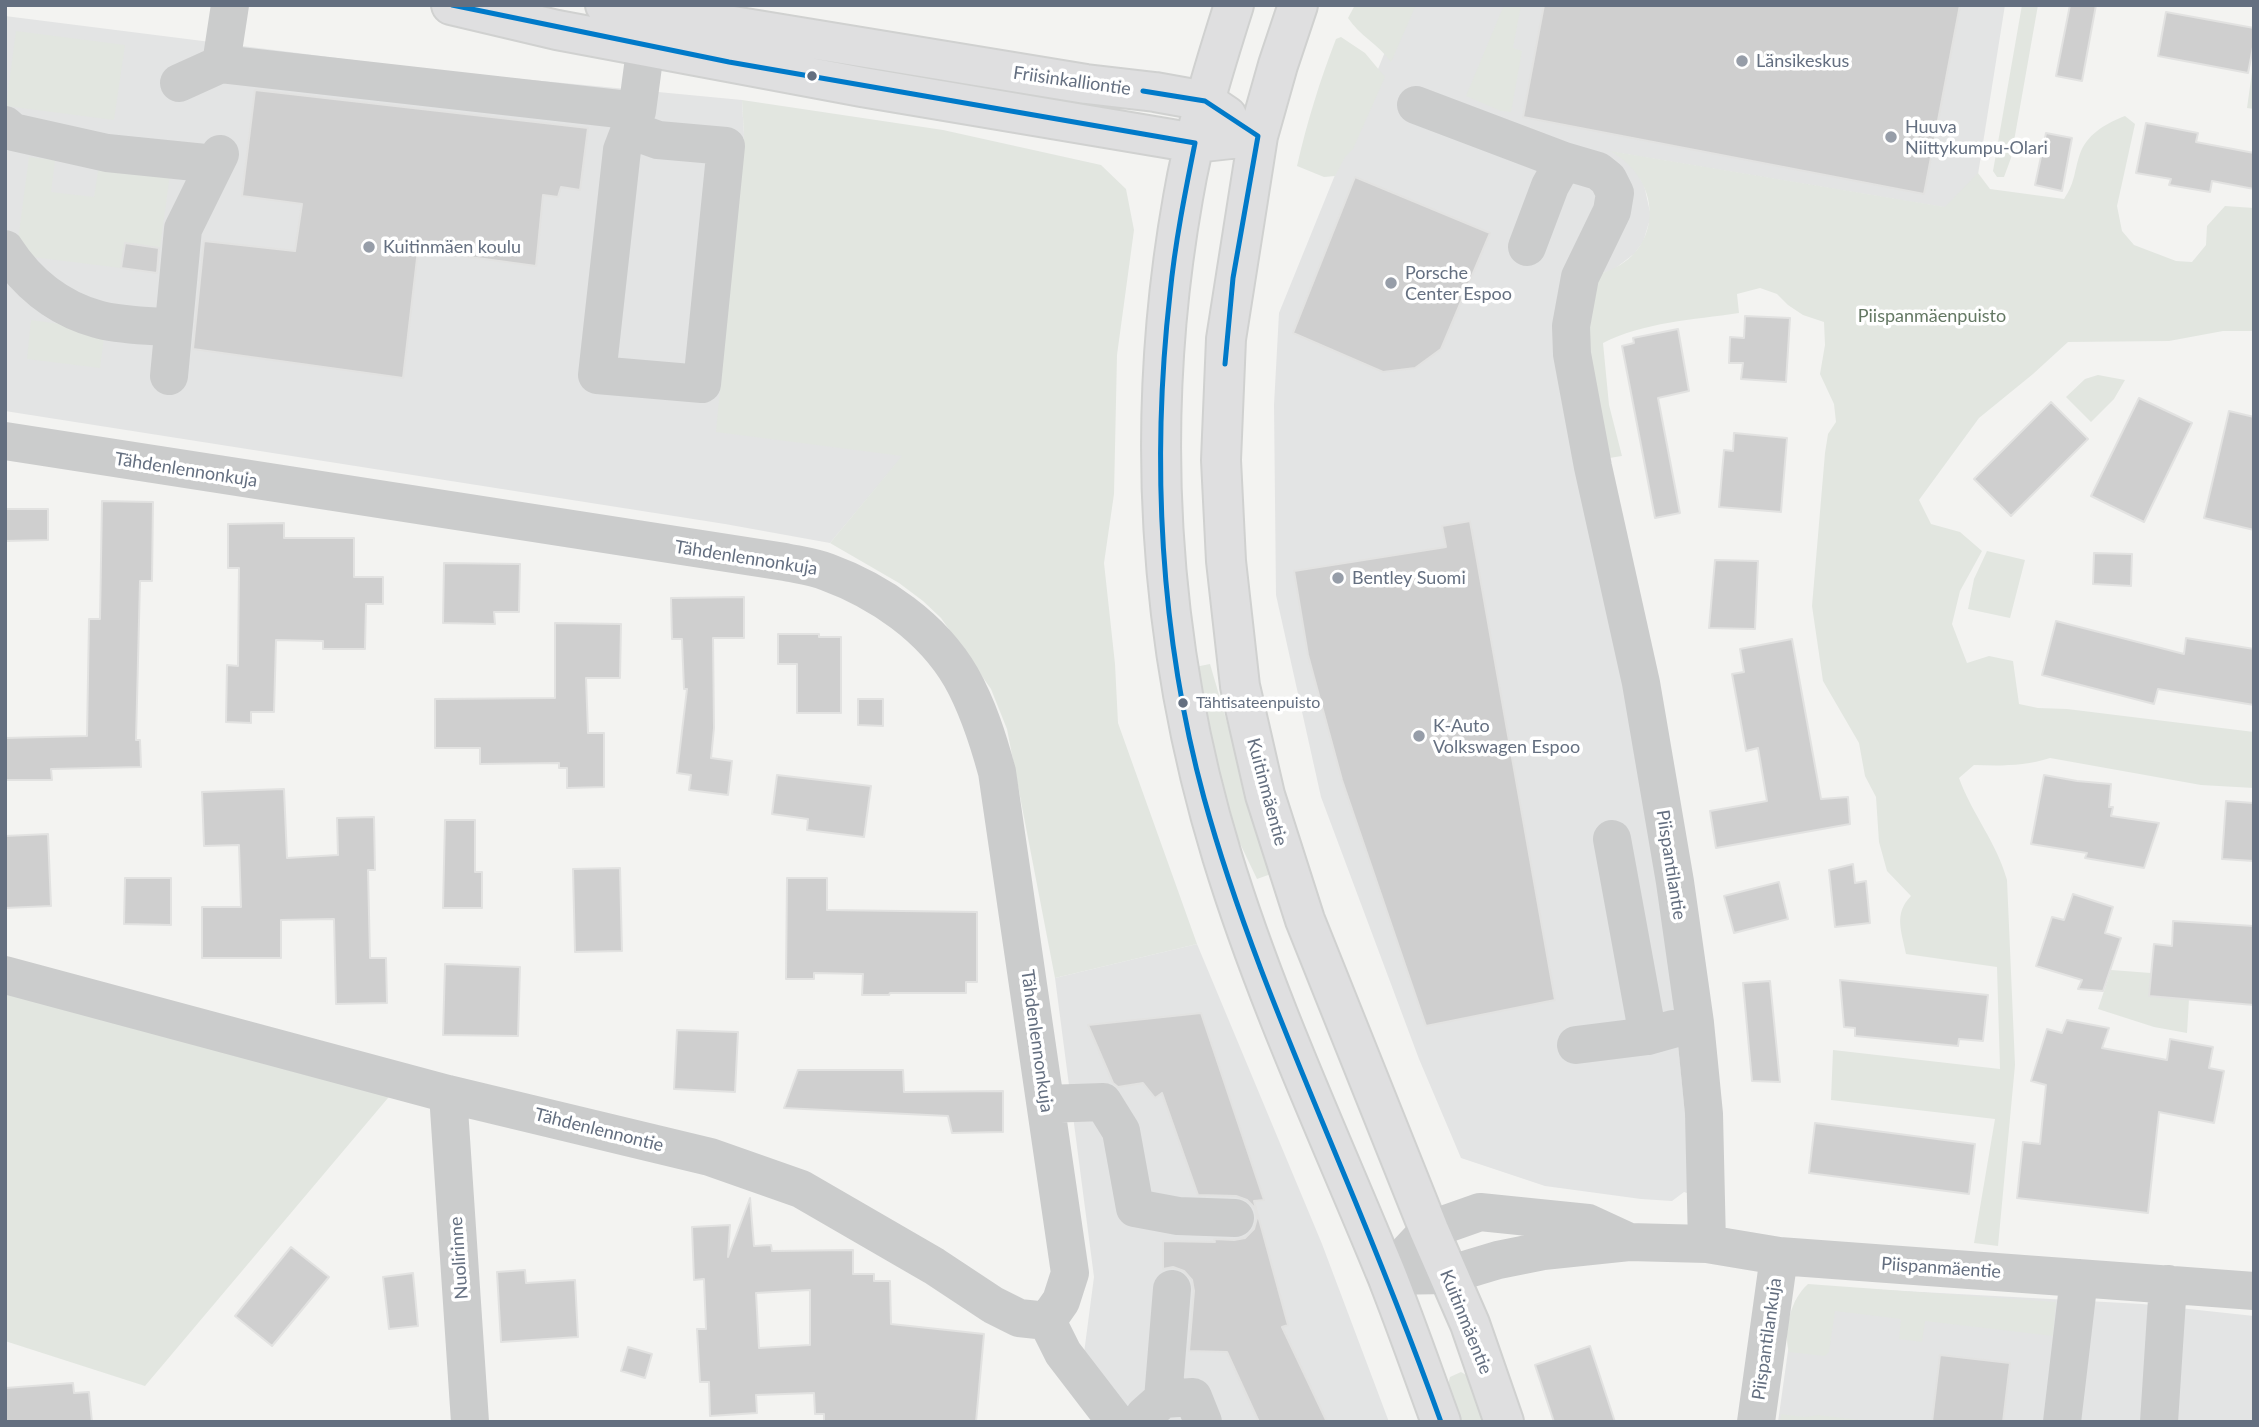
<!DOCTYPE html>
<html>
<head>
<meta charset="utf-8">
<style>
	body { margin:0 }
	#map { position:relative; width:2259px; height:1427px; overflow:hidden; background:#f3f3f1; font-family:Lato,sans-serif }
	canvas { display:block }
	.frame { position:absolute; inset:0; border:7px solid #646f80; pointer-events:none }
</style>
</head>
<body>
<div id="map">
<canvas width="2259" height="1427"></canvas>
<div class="frame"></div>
</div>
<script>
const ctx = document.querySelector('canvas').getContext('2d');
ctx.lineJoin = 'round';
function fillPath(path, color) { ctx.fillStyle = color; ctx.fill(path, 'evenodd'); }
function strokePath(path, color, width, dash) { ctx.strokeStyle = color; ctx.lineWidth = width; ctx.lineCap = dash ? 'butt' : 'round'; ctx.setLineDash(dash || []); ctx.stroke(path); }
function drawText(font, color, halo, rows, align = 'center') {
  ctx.font = font + ' Lato,sans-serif'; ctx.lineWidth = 7; ctx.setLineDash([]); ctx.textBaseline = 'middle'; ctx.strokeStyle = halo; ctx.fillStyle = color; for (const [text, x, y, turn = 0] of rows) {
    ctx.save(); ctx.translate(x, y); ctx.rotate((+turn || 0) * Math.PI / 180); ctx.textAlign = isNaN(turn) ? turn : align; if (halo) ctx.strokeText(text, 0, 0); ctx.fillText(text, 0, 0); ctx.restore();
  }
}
fillPath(new Path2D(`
	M1404,5H2005L1972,212L1613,152L1624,158L1637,173L1644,185L1651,216L1643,242L1634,254L1613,270L1599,274L1609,604L1668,942L1693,1195L1684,1192L1672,1201L1641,1199L1545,1186L1461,1158L1419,1059L1321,797L1276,595L1274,405L1279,313Z
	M5,16L448,72L742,100L744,135L727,307L903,456L830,543L725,524L5,411Z
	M1197,944L1322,1244L1389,1422H1137L1084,1353L1094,1277L1055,978Z
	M1811,1286L2142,1304L2254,1316V1422H1778L1795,1301Z`), '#e3e4e4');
fillPath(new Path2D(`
	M1355,5H1416L1391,62C1379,45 1359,35 1348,18Z
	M1504,5H1521L1513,48L1522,51L1511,112L1501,111L1466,96Z
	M2022,5H2038L2011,158L2004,177H1997L1993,171Z
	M16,31L125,45L114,120L6,106Z
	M1341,37L1365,53L1385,77L1353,149L1345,157L1335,176L1324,177L1297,166C1307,122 1320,80 1336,39Z
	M2254,58V109L2247,108Z
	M742,100L943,130L1101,165L1126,189L1134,230L1117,355L1114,494L1104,563L1115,664L1118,723L1197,944L1055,978L1007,729L991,689L941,618L923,601L899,583L830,543L902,456L716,432L744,135Z
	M2125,116L2135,124L2117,206L2122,231L2134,245L2176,261L2192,262L2206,245L2207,226L2225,206L2254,208V331H2223L2169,341L2068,342L2033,374L1979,418L1919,500L1931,524L1960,532L1982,551L1960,591L1952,624L1967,663L1989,656L2013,661L2019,704L2038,708L2067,709L2254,732V788L2201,785L2050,758C2025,766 2001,766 1974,765L1959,778C1972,814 1997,843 2007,880L2015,1065L1998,1246L1974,1243L1995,1119L1831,1100L1833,1050L2000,1069L1997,967L1906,954C1902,932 1893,914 1911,896L1887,871L1879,842L1876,797L1865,776L1859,743L1823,681L1812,606L1825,453L1828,434L1836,422L1834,404L1820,374L1825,345L1824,322L1803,315L1788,305L1777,294L1760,288L1737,294L1739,313C1693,320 1644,322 1603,343L1609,405L1622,456L1603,459L1585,352L1599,274C1663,257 1666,181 1610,151L1945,207L1978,173L1990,189L2064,199C2076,182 2074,169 2081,151C2090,132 2107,123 2125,116Z
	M29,157L55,160L51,192L94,197L99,165L170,174L160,248L125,244L121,268L16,255Z
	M31,320L105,330L100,368L27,359Z
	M2098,375L2125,380L2114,399L2091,422L2066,397L2085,379Z
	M1987,551L2025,560L2010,618L1968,609L1974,579Z
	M1210,664L1271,874L1257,879L1235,833L1225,800L1195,667Z
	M2111,970L2151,973L2189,999L2187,1033L2154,1027L2098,1009Z
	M5,988L393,1092L145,1386L5,1341Z
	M1808,1284L2056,1302L2053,1336L1925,1321L1922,1342L1899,1339L1901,1319L1835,1311L1829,1352L1825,1356L1789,1352C1783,1330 1791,1299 1808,1284Z
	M1461,1372L1468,1376L1485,1422H1462L1448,1384L1450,1377Z
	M1781,1414L1805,1417L1818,1415L1876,1422H1780Z`), '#e2e6e0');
const building = new Path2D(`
	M1544,5H1960L1924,194L1523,117Z
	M2070,5H2096L2082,81L2056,76Z
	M2166,12L2254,28V42L2248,73L2158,56Z
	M255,90L588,128L580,190L561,187L558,197L543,195L536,266L418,250L403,378L193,349L204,241L295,251L302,204L242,196Z
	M2146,123L2198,133L2196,142L2254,153V189L2212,181L2210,192L2169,185L2171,179L2136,173Z
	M2046,133L2072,138L2062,191L2035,185Z
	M1355,177L1490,233L1441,349L1415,368L1383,372L1293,333Z
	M125,243L159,248L157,273L121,268Z
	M1745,316L1790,318L1786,382L1741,379L1743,363H1729L1730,337L1744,338Z
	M1678,329L1689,391L1658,398L1680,513L1655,518L1622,346L1634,343L1633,338Z
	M2139,398L2192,423L2144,522L2091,496Z
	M2051,402L2088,439L2011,516L1974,479Z
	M2229,411L2254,417V530L2204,518Z
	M1734,433L1787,438L1781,512L1719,507L1724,450L1733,451Z
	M102,501L153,502L152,581H140L136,740H140L141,767L51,769L52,780H5V738L87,736L89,619H100Z
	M5,509H48V540L5,541Z
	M1470,521L1555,1000L1426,1026L1342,780L1308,655L1294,571L1446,547L1442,526Z
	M284,523V538H354V577H383V604H366L365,649H323V641L276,640L274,712H251V723L226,722L227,665L238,666L239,568H228V524Z
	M2094,553L2132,554L2131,586L2093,584Z
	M1715,560L1758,561L1755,629L1709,628Z
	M444,563L520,564L519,612H494L495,624L443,623Z
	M744,597V638H713L714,728L711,758L732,761L728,795L689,790L691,775L677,773L687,689H684L682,639H672L671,598Z
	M2056,621L2184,654L2186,638L2254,649V705L2158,689L2154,704L2042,675Z
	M555,623L621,624L620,678H586L588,733H604V787L567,788V768H559V763L480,764V748H435V699L555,698Z
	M778,634H819V637H841V713H797V664H778Z
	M1792,639L1821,799L1848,797L1850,824L1716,848L1710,811L1767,801L1758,748L1746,751L1732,674L1744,672L1740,649Z
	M858,699H883V726L858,725Z
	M777,775L871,786L864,837L807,830L808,819L772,814Z
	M2044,775L2077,781L2111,784L2109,807H2113L2111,816L2159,823L2144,868L2085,858L2087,853L2031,844Z
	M284,789L287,858L338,855L337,818L374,817L375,870H368L370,958H386L387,1003L336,1004L334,919L281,920V958H202V907H241L239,845L204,846L202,792Z
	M2226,801L2254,803V861L2222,859Z
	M445,820H475V872H482V908H443Z
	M48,834L51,906L5,908V836Z
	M1853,864L1855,883L1866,881L1870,923L1835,927L1829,870Z
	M620,868L622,951L575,952L573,869Z
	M125,878H171V925L124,924Z
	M787,878H827V910L977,912V982H966V993H890L889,995H862L863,974L814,973V979H786Z
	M1779,882L1788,919L1734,933L1724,896Z
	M2073,894L2113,907L2105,933L2121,938L2103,991L2078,989L2082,980L2036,966L2052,917L2064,920Z
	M2173,921L2254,926V1005L2149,996L2154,944L2172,946Z
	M445,964L520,967L518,1036L443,1035Z
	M1840,980L1988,995L1983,1041L1959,1039L1958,1046L1855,1036V1028L1844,1027Z
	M1770,981L1780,1082L1752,1081L1743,983Z
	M1201,1013L1264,1200L1254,1201L1288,1325L1282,1327L1327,1422H1259L1227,1352L1189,1351L1194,1291L1192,1280L1184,1271L1173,1267L1163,1269V1241L1215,1242L1214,1239L1234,1240L1245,1238L1254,1229L1257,1218L1255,1208L1247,1200L1236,1196L1198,1195L1162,1093L1155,1098L1143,1083L1118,1087L1113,1083L1088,1025Z
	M2067,1020L2109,1028L2102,1048L2167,1060L2170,1039L2213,1047L2209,1068L2224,1071L2214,1123L2159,1112L2148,1213L2017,1198L2023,1142L2040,1144L2046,1085L2031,1081L2047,1029L2062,1033Z
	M677,1030L738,1032L735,1092L674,1089Z
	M798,1070H903L904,1092L1003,1091V1132L952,1133L948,1116L784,1108Z
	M1815,1123L1975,1144L1969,1194L1809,1173Z
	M750,1198L754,1246L771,1245L772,1251L853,1250V1274H874V1281H890L891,1324L984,1334L976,1422H824V1414H815L814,1393L756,1395L757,1413L710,1416L709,1382H700L697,1329H706L704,1279L694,1280L692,1227L730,1225L728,1257ZM810,1290V1345L759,1348L756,1293Z
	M291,1247L329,1277L272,1346L235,1316Z
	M525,1270L526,1283L575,1280L578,1337L501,1342L497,1272Z
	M413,1273L418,1326L389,1329L383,1277Z
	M1590,1346L1615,1422H1554L1535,1365Z
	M628,1347L652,1354L645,1378L621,1371Z
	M1940,1355L2010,1363L2003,1422H1932Z
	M73,1383L74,1393L89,1392L92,1422H5V1388Z`);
fillPath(building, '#cfcfcf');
strokePath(building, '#e2e2e1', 2);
const major = new Path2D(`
	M451,5L557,30L862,87L1195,143L1258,136
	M605,5L1086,84L1155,92L1205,101L1227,116
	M1234,5C1214,68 1194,133 1183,198C1144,418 1157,643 1222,856C1266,1000 1330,1137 1387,1276C1406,1324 1423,1373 1441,1422
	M1298,5L1278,65L1258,136L1226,339L1221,460L1226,561L1240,686L1265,795L1305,920L1429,1230L1470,1324L1504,1422`);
strokePath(major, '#d0d1d0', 42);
strokePath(new Path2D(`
	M221,64L637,111
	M179,83L221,64L230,5
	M1416,105L1564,161L1598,171L1608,179L1615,193L1612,211L1580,277L1571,326L1572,354L1593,467L1641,683L1675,882L1695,1023L1704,1114L1707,1244
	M5,125L13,132L107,153L215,164
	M630,130L658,140L726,146L702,384L597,375L622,150L637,111L650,14
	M1527,247L1550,186L1564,161
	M5,249C27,283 58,308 97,319C120,326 149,325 173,328
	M169,376L183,229L220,154
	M5,441L785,562C799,565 814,567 827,572C879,591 932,627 961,677C978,707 988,739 997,772L1070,1273L1061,1301L1047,1321
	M1612,839L1648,1036
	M5,975L448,1094L710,1157L801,1189L934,1266L993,1305L1019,1318L1047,1321L1063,1353L1116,1422
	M1576,1045L1648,1036L1673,1029
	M448,1094L470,1422
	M1046,1104L1103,1102L1121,1131L1135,1208L1178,1216L1235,1218
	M1386,1276L1448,1275L1498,1260L1543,1251L1629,1242L1707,1244L1779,1256L2254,1291
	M1386,1276L1429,1230L1480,1212L1588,1223L1627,1241
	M1163,1399L1172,1289
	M1144,1416L1163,1399L1193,1397L1203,1422
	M1756,1422L1779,1256
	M2062,1422L2079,1278
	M2159,1422L2168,1284`), '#cbcccc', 38);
strokePath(major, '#dfdfe0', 38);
strokePath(new Path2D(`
	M452,5L729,62L1195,143C1185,193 1175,243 1170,294C1151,461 1160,636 1204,798C1239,925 1291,1046 1341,1167C1376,1251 1410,1336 1441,1422
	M1143,91L1205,101L1258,136L1233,278L1225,364`), '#007ac9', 5);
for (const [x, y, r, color] of [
	[1742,61,7,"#969da8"],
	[812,76,6,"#646f80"],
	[1891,137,7,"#969da8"],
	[369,247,7,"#969da8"],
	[1391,283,7,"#969da8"],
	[1338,578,7,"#969da8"],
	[1183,703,6,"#646f80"],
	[1419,736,7,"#969da8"]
]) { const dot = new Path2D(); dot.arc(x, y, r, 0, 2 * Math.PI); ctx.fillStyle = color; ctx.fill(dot); strokePath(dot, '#fff', 2.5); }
drawText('16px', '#646f80', '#fff', [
	["Tähtisateenpuisto",1196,703]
], 'left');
drawText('18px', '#646f80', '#fff', [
	["Länsikeskus",1756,61],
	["Huuva",1905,127],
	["Niittykumpu-Olari",1905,148],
	["Kuitinmäen koulu",383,247],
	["Porsche",1405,273],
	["Center Espoo",1405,294],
	["Bentley Suomi",1352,578],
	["K-Auto",1433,726],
	["Volkswagen Espoo",1433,747]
], 'left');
drawText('18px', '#646f80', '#fff', [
	["Friisinkalliontie",1072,81,8],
	["Tähdenlennonkuja",186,470,9],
	["Tähdenlennonkuja",746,558,9],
	["Kuitinmäentie",1267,792,75],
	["Piispantilantie",1671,865,81],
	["Tähdenlennonkuja",1037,1041,82],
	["Tähdenlennontie",599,1130,14],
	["Nuolirinne",459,1258,-94],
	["Piispanmäentie",1941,1268,4],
	["Kuitinmäentie",1466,1322,68],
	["Piispantilankuja",1767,1339,-82]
]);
drawText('18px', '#647863', '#fff', [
	["Piispanmäenpuisto",1932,316]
]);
</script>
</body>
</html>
